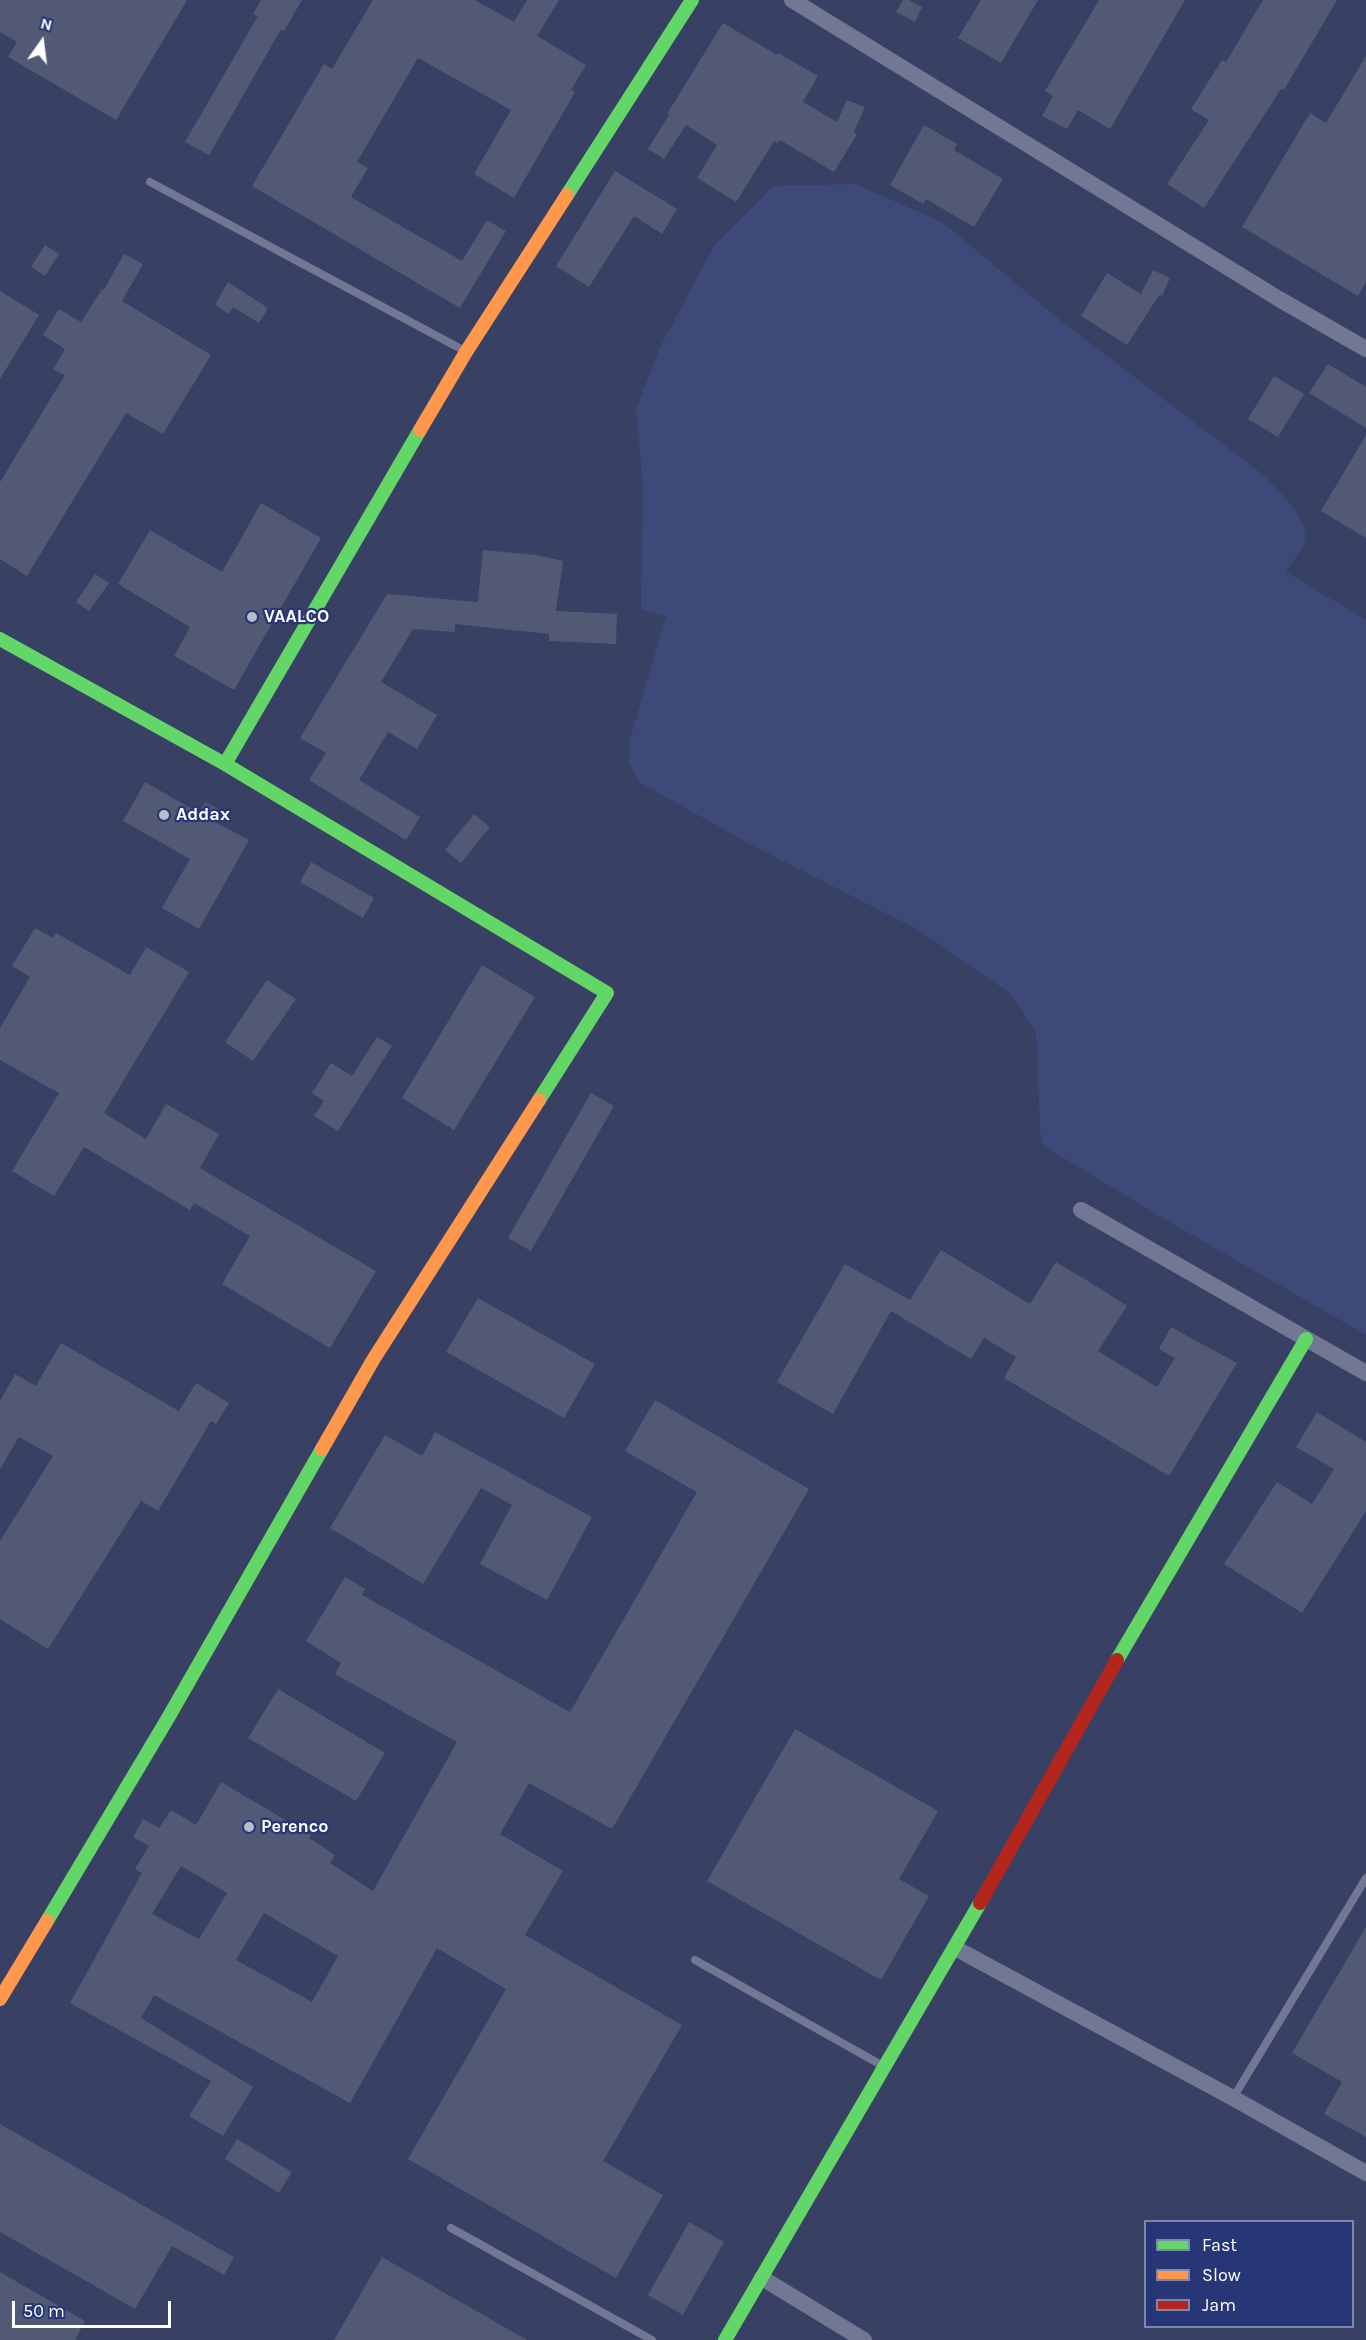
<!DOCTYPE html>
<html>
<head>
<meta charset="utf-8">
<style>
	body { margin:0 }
	#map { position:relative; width:1366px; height:2340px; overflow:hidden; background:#384164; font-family:Karla,sans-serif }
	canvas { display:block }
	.legend { position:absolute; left:1144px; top:2220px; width:210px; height:108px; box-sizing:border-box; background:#263676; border:2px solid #7d86ad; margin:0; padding:8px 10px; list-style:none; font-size:18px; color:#fff }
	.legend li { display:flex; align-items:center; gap:12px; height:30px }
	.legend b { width:30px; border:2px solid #7d86ad }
	.north { position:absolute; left:12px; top:12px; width:60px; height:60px; -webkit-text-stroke:4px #263676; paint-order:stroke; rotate:14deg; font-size:16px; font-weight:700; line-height:24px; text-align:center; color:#fff }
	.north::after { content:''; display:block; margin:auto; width:21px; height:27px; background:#fff; clip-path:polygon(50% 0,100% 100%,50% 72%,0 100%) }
	.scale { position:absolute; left:12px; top:2301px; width:159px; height:27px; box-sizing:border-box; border:3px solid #fff; border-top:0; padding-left:8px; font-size:18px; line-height:21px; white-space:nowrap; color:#fff; -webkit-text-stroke:4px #263676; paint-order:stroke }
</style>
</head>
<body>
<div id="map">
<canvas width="1366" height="2340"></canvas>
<ul class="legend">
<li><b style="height:8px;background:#63d668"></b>Fast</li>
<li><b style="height:8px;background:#ff974d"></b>Slow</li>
<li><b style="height:8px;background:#b3261e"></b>Jam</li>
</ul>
<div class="north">N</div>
<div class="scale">50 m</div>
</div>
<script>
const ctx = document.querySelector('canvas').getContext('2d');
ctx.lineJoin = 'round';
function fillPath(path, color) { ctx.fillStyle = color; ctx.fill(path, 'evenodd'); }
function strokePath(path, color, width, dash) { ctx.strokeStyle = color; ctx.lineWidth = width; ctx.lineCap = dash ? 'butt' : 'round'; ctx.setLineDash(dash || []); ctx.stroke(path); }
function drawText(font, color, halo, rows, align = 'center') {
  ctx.font = font + ' Karla,sans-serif'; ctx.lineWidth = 4.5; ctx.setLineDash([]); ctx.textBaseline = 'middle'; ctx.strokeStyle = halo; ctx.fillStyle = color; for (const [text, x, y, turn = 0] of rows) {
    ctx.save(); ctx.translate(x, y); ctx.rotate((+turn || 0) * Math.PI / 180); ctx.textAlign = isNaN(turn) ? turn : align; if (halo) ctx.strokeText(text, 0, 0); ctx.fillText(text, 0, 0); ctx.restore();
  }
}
fillPath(new Path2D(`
	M855,184L942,222L1056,317L1266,477C1280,492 1312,521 1304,544C1300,554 1291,563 1286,572L1366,620V1335L1161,1217L1049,1149L1042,1142L1040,1130L1036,1032L1011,994L917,929L757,848L639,782L629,762V742L666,616L641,609L643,487L636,410L660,347L714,246L773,186Z`), '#3d4978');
fillPath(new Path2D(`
	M0,0H187L116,120L8,57L17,42L0,32Z
	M261,0H302L284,31L281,29L209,155L185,142L258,16L253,14Z
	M373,0H475L514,22L527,0H559L537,36L586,65L571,90L575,92L514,198L474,174L511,110L418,58L357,162L368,168L351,197L462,261L487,220L506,231L460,308L252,186L324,64L332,69Z
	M903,0H909L922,7L915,22L896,12Z
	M981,0H1038L1001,63L958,38Z
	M1099,0H1185L1110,129L1078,110L1067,129L1042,116L1053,96L1045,91Z
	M1263,0H1337L1284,90L1281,89L1204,208L1167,184L1209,120L1191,109L1222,60L1226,62Z
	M723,23L777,55L778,53L818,76L803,102L837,122L847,100L865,107L854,132L857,134L834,172L780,140L778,143L774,141L736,202L697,178L717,145L686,125L664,159L648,149L669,115L667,114Z
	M1366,56V282L1358,296L1242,227L1310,113L1326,123Z
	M924,125L957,144L954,150L1003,179L974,227L926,199L923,204L890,185Z
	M615,171L677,209L662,234L634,216L589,287L556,266Z
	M45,245L59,254L45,276L31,267Z
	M124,254L143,264L122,301L211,355L163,434L126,413L27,576L0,559V482L65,375L53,369L65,349L43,335L59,309L81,322L102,289L104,290Z
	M1153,270L1170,278L1162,296L1159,295L1127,345L1081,316L1107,273L1141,294Z
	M228,282L268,308L259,323L233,307L229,314L215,305Z
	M0,291L39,315L0,379Z
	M1328,364L1366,387V428L1309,393Z
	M1274,376L1304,394L1278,437L1248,419Z
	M1366,435V538L1321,511Z
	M261,503L321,538L234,690L174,656L190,627L118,584L150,530L222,572Z
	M483,550L537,555L563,561L556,611L617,614L616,644L549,641V634L455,624V632L413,629L381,682L437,715L417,749L388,732L359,780L420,817L406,840L309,780L326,753L300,738L387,594L478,602Z
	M95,574L109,583L89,611L76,602Z
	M145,782L199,813L205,802L221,810L215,822L249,840L199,929L162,908L190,859L123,821Z
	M474,814L490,827L461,863L445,850Z
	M311,862L374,898L363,918L300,882Z
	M35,928L53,938L56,933L130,975L146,947L189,972L104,1113L146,1139L166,1104L219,1134L200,1168L376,1271L330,1348L222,1284L250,1236L194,1203L190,1210L84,1147L54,1196L12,1171L59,1093L0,1060V1028L30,977L12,966Z
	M482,965L535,997L454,1130L402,1098Z
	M267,980L296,999L253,1061L225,1042Z
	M377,1037L392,1046L338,1131L314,1116L324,1101L312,1093L331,1063L352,1076Z
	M591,1093L614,1106L531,1251L508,1238Z
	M941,1250L1030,1304L1056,1262L1096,1286L1127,1306L1098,1351L1157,1387L1175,1358L1159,1349L1171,1327L1237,1363L1169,1476L1004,1378L1016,1357L984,1338L971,1359L891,1311L833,1414L777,1382L845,1264L910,1300Z
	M478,1298L595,1364L564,1418L446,1352Z
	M61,1343L179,1411L196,1383L229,1403L216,1424L211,1421L158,1511L141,1501L48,1649L0,1619V1541L53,1456L19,1437L0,1469V1401L15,1374L36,1386Z
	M655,1400L809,1489L612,1829L529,1783L500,1834L563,1871L525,1935L682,2025L603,2161L663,2195L616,2278L408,2159L506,1989L437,1948L350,2103L154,1995L141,2018L253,2087L223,2136L189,2116L211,2081L70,2003L142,1873L135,1869L149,1846L133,1837L143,1819L159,1828L171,1810L196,1825L221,1782L311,1835L309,1838L335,1855L330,1863L373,1891L457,1742L335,1674L341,1663L306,1641L345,1577L365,1589L362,1595L570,1712L697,1492L625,1451ZM181,1866L227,1893L199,1939L152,1914ZM264,1913L338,1956L312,2002L236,1960Z
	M1317,1412L1366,1442V1511L1302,1613L1224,1564L1277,1482L1312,1504L1334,1469L1296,1447Z
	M435,1432L592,1517L547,1600L480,1564L512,1505L481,1488L423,1584L330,1528L385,1435L422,1456Z
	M278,1689L385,1753L356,1801L248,1738Z
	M795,1729L938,1811L899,1879L929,1896L881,1980L707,1881Z
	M1366,1927V2137L1324,2114L1342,2082L1292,2053Z
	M0,2124L234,2257L224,2275L172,2246L135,2309L0,2232Z
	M237,2139L292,2172L279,2193L225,2159Z
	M689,2222L724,2242L683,2315L648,2295Z
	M382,2257L527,2340H334Z
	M0,2272L85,2321L75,2340H0Z`), '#515975');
strokePath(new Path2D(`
	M150,182L463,350
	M695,1960L883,2066
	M1233,2098L1366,1878
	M451,2228L652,2340`), '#727893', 8);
strokePath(new Path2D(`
	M792,0L1279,299L1366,349
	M1081,1210L1366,1373
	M955,1948L1233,2098L1366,2173
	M762,2278L864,2340`), '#727893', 16);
strokePath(new Path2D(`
	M567,195L692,0
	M0,639L225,764L607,993L539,1100
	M225,764L420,430
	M1117,1660L1306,1339
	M47,1921L168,1718L322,1449
	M725,2340L980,1903`), '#63d668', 14);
strokePath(new Path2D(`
	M420,430L466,352L567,195
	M322,1449L373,1360L539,1100
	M0,1999L47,1921`), '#ff974d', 14);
strokePath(new Path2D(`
	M980,1903L1117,1660`), '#b3261e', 14);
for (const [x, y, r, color] of [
	[252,617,6,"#b9bcc9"],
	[164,815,6,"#b9bcc9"],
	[249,1827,6,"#b9bcc9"]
]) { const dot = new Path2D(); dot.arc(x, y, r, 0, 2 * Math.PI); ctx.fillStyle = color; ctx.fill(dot); strokePath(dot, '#263676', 2); }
drawText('bold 18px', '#fff', '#263676', [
	["VAALCO",264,617],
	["Addax",176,815],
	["Perenco",261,1827]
], 'left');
</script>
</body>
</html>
